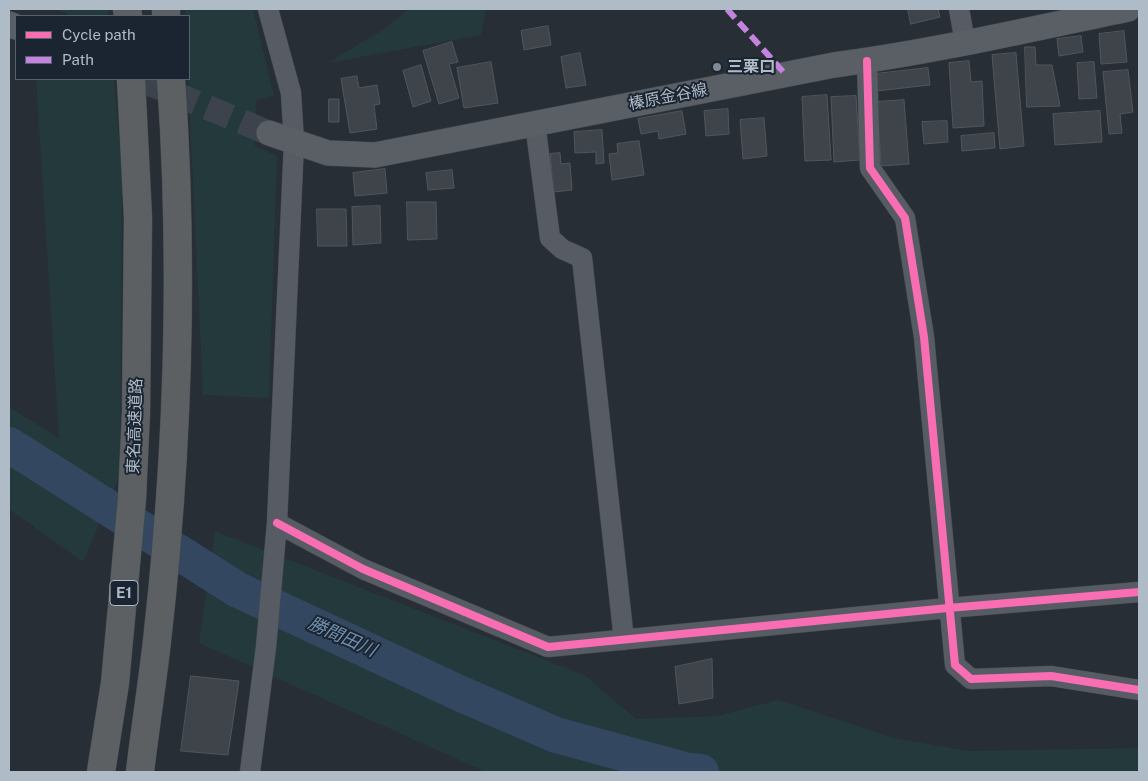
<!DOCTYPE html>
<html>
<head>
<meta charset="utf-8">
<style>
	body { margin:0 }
	#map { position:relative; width:1148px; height:781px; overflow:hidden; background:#272e36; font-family:"Public Sans",sans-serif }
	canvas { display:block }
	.frame { position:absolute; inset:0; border:10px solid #b0bbc8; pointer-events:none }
	.legend { position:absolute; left:15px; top:15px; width:175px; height:65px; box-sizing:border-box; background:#1a2531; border:1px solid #56616d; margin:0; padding:6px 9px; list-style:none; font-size:15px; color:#b0bbc8 }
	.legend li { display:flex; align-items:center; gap:10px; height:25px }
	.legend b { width:25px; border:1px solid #56616d }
</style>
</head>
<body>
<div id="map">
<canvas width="1148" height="781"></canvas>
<div class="frame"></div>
<ul class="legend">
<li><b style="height:6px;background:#f96db3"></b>Cycle path</li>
<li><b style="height:6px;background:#c483df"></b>Path</li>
</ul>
</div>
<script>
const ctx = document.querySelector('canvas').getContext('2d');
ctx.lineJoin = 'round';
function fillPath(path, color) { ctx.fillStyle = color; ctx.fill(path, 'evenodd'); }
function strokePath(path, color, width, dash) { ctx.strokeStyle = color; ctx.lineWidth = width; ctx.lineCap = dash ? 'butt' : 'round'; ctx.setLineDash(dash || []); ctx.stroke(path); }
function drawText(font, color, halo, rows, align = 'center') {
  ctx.font = font + ' "Public Sans","Noto Sans JP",sans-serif'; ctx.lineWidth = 4; ctx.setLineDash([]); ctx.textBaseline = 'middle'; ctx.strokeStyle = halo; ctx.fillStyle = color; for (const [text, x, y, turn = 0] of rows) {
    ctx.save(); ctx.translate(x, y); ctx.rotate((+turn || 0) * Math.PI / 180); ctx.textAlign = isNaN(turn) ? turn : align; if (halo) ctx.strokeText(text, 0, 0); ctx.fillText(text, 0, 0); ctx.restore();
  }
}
fillPath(new Path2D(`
	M55,9H108L109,16H66V13Z
	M185,9H253L274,96L256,100L255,146L277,156L269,398L203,395L188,79L189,16H185Z
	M409,9H486L481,35L328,63L384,29Z
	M36,79H114L122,170L120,476L83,562L9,509V407L59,438Z
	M215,531L584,675L636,719L717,716L778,700L894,738L968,751L1139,748V772H486L199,643Z`), '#24393c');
strokePath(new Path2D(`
	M9,445L238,590L459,693L556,735L689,771L701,772`), '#334860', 36);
const building = new Path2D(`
	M908,9H938L940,17L911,24Z
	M548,26L551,45L524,50L521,31Z
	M1124,31L1127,62L1101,64L1099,34Z
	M1081,36L1083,52L1059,56L1057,39Z
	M452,42L458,62L449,64L459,98L439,104L423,51Z
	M1025,47H1035L1036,65H1052L1060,106L1027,107Z
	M580,53L586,85L566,88L561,57Z
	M1016,53L1024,146L1000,149L992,55Z
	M969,61L971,82L982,81L984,126L953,128L949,63Z
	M491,62L498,103L464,108L457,68Z
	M1094,62L1097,98L1079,99L1077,63Z
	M421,65L431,101L413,107L403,71Z
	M928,68L930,85L876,91L875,74Z
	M1128,70L1133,112L1120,114L1122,133L1109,134L1103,72Z
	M357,76L359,88L377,85L380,104L374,105L377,129L350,133L341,79Z
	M827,95L831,160L805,161L802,97Z
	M856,96L860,160L834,162L831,97Z
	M329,99H339V122H329Z
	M904,100L909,164L881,166L877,102Z
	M728,109L729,134L706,136L704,111Z
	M682,111L686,134L659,139L658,131L641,134L638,119Z
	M1100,111L1102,142L1055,145L1053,114Z
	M764,118L767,156L743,159L740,120Z
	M947,121L948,142L924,144L922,122Z
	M602,130L604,163L596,164V152L575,153L574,132Z
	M994,133L995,148L962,151L961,136Z
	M639,141L644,175L612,180L609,154L618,153L617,144Z
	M560,153L561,164L570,163L572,190L554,192L550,154Z
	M385,169L387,193L355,196L353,173Z
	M452,170L454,188L428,190L426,173Z
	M407,202H436L437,239L408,240Z
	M380,206L381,243L353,245L352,207Z
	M317,209H346L347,246H318Z
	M712,659L713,698L679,704L675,667Z
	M191,676L239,681L228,755L181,751Z`);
fillPath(building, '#3e444a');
strokePath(building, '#4f565e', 1);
strokePath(new Path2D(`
	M139,79L269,133`), '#3c434c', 25, [25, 12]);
const minor = new Path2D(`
	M959,9L965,42
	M867,61L870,168L905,218L924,337L955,665L971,679L1051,676L1139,690
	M535,123L550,238L562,249L582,258L624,640
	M277,523L363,569L548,647L948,608L1139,592
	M250,772L266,647L277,523L294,142L291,93L268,9`);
const major = new Path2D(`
	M9,24L16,27
	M269,133L328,153L375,155L834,65C933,52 1031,29 1128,9`);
const highway = new Path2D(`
	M127,9L128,16
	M166,9V16
	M101,772L115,683L132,499L136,412L138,218L131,79
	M140,772C145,729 152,685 157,641C178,455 184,265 171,79`);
strokePath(minor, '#454a51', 21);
strokePath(major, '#444b53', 26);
strokePath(highway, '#444a51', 29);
strokePath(minor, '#575c64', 20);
strokePath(major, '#5a5f66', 25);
strokePath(highway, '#5c6063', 28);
strokePath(new Path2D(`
	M727,9L786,75`), '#c483df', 6, [12, 6]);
strokePath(new Path2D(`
	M867,61L870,168L905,218L924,337L955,665L971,679L1051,676L1139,690
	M277,523L363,569L548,647L948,608L1139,592`), '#f96db3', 8);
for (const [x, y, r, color] of [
	[717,67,5,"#808a95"]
]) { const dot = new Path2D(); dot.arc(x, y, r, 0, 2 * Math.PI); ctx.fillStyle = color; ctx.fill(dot); strokePath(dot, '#1a2531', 2); }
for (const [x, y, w] of [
	[124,593,28]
]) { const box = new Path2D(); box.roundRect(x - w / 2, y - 12.5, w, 25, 4); ctx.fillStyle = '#1a2531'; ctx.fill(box); strokePath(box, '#b0bbc8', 1); }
drawText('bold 15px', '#b0bbc8', null, [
	["E1",124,593]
]);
drawText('bold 16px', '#b0bbc8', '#1a2531', [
	["三栗口",727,67]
], 'left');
drawText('16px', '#b0bbc8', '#1a2531', [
	["榛原金谷線",668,97,-11],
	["東名高速道路",135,426,-88]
]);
drawText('italic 18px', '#708dad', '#1a2531', [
	["勝間田川",342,637,24]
]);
</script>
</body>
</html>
